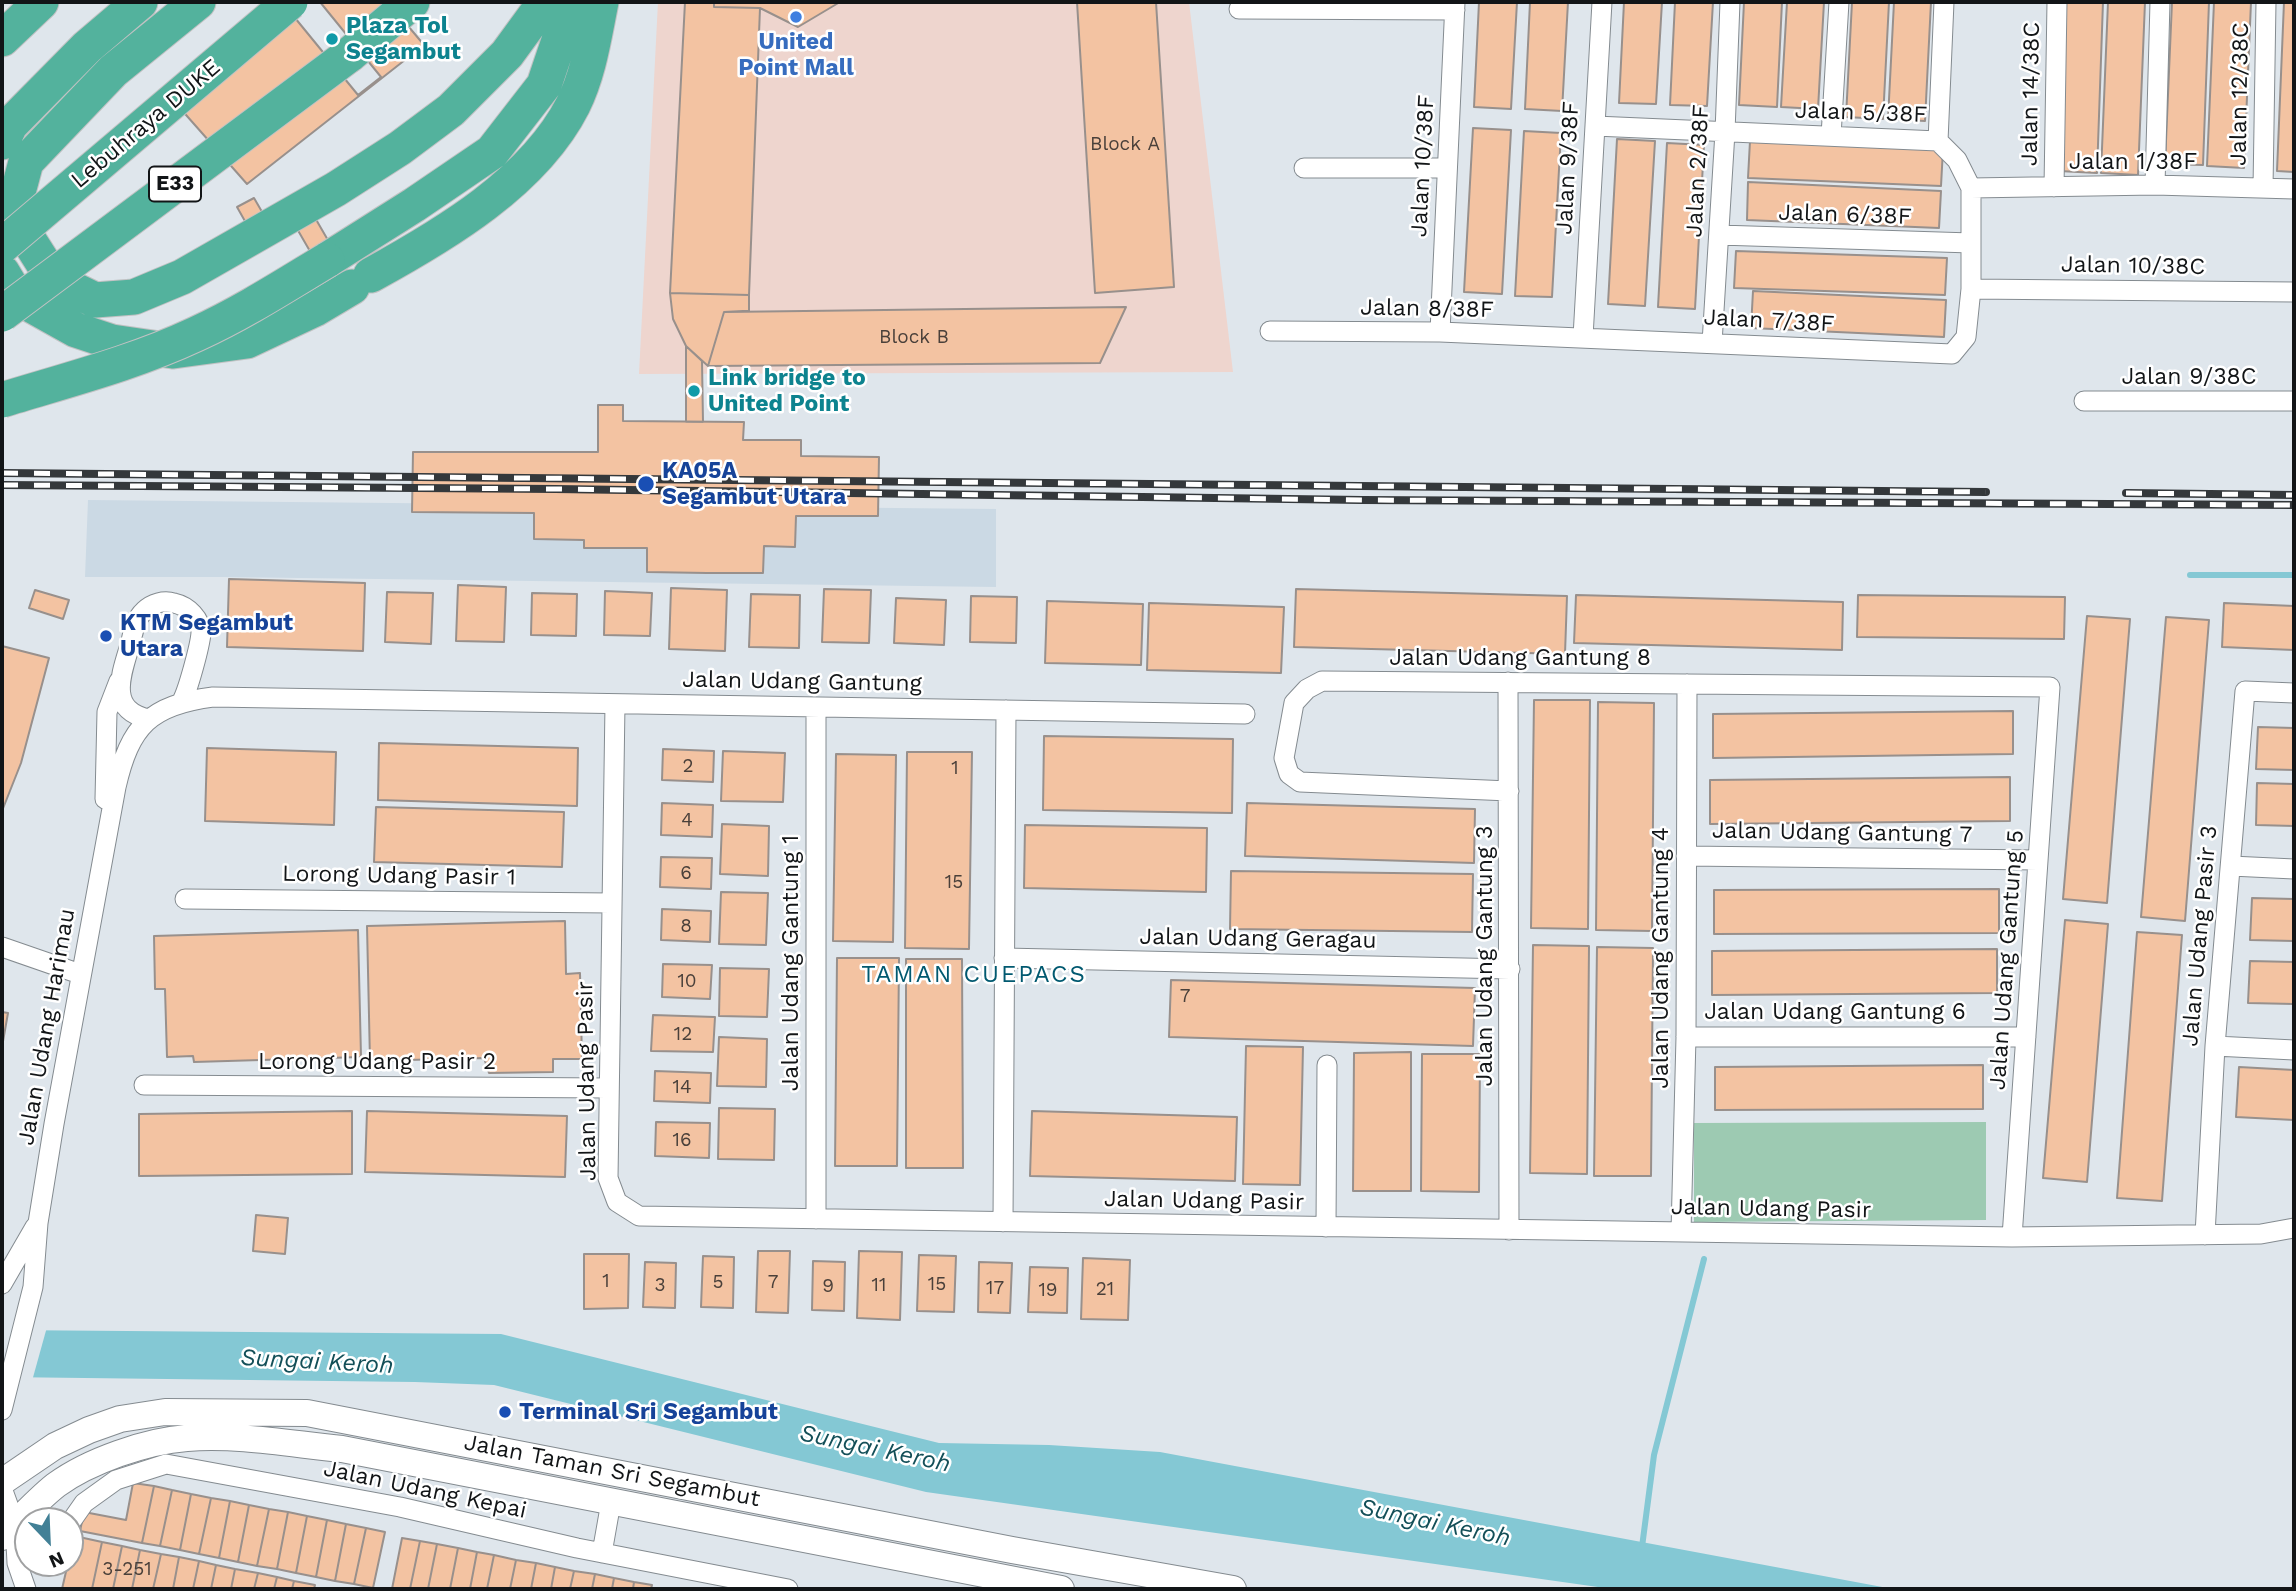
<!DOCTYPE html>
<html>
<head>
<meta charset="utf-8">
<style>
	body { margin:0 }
	#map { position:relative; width:2296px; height:1591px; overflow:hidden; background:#dfe6ec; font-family:"Work Sans",sans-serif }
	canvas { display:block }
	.frame { position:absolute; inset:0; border:4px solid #121517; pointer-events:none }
	.north { position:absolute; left:14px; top:1507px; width:70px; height:70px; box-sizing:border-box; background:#fff; border:2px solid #a0a1a2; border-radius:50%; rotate:157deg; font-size:19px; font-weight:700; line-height:28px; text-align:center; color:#121517 }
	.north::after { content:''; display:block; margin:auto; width:24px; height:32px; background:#428096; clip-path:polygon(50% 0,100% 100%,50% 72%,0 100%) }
</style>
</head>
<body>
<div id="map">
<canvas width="2296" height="1591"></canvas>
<div class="frame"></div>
<div class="north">N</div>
</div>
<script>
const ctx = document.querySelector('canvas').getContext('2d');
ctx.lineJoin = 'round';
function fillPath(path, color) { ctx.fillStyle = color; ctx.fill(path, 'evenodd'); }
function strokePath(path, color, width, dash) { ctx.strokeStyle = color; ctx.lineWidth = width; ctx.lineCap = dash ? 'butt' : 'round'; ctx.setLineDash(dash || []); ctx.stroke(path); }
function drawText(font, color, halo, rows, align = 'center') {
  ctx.font = font + ' "Work Sans",sans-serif'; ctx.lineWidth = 5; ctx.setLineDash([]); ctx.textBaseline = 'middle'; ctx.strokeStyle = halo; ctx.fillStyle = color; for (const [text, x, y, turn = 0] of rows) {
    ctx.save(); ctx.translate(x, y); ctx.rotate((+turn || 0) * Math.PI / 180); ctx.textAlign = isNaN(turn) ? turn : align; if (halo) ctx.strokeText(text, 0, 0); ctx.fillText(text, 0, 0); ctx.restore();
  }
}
fillPath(new Path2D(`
	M658,2H1189L1233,372L639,374Z`), '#eed5ce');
fillPath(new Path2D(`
	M88,500L996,509V587L224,577H85Z`), '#cbd9e4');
fillPath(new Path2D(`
	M1986,1122V1220L1694,1222V1123Z`), '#9dcab2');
fillPath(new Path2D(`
	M2,1330L501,1334L939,1443L1049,1445L1160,1452L1893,1589H1612L926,1492L494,1385L415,1382L2,1377Z`), '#84c8d4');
fillPath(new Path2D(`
	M2,1326L47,1327L32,1381L2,1380Z`), '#dfe6ec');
strokePath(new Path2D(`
	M2190,575H2294
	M1642,1547L1654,1455L1704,1259`), '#84c8d4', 6);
const building = new Path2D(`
	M269,2H388L424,45L247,184L164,90Z
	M282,2H320L381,77L358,95Z
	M685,2H714V7L760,8L749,295L670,293Z
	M714,2H840L798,27L760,8L714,7Z
	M1077,2H1156L1174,287L1095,293Z
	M1479,2H1517L1511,109L1474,107Z
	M1530,2H1568L1562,111L1525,109Z
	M1624,2H1662L1656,104L1619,103Z
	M1675,2H1713L1707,106L1670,105Z
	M1744,2H1782L1777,107L1739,105Z
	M1787,2H1824L1818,109L1781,107Z
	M1852,2H1889L1883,119L1846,117Z
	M1894,2H1931L1925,121L1888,119Z
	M2066,2H2103L2097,173L2059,171Z
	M2108,2H2145L2138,175L2101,173Z
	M2172,2H2209L2203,165L2165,164Z
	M2214,2H2251L2244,168L2207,166Z
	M2284,2H2294V172L2277,171Z
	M1473,128L1511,130L1502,294L1464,292Z
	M1524,131L1561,133L1552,297L1515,296Z
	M1617,139L1655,141L1645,306L1608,304Z
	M1750,141L1943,149L1941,186L1748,178Z
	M1667,143L1704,145L1695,309L1658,307Z
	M1748,182L1941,191L1939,228L1747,220Z
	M254,198L276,236L259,246L237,207Z
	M314,216L351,280L333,291L296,227Z
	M1736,251L1947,258L1945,295L1734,288Z
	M1753,291L1946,300L1944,337L1751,328Z
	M670,293L749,295V311L724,312L708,366L686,346L673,319Z
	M1126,307L1100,363L708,366L724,312Z
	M686,346L702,361L703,422H686Z
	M598,405H623V421L744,422L743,440H801V456L879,457L878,516H796L795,547L764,546L763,573H707L647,572V548H584V540L534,539V513L412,512L413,452H598Z
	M229,579L365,583L363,651L227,647Z
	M458,585L506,587L504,642L456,641Z
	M671,588L727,590L725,651L669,649Z
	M824,589L871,590L869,643L822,642Z
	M1296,589L1567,596L1565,654L1294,647Z
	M35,590L69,600L63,619L29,608Z
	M605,591L652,593L650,636L604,635Z
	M387,592L433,593L431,644L385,642Z
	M532,593L577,594L576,636L531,635Z
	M751,594L800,595L799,648L749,647Z
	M1576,595L1843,602L1842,650L1574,643Z
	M1858,595L2065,597L2064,639L1857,637Z
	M971,596L1017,597L1016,643L970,642Z
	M896,598L946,600L944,645L894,643Z
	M1047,601L1143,604L1141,665L1045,663Z
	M1149,603L1284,607L1281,673L1147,670Z
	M2224,603L2294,606V650L2222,647Z
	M2087,616L2130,619L2107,903L2063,899Z
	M2166,617L2209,620L2185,921L2141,917Z
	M2,646L49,658L21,763L2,811Z
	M1534,700H1590L1588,929L1531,928Z
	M1598,702L1654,703L1652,931L1596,930Z
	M2013,711V754L1713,758V714Z
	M2258,727L2294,728V770L2256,769Z
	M1044,736L1233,739L1232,813L1043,810Z
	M379,743L578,748L577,806L378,800Z
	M207,748L336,752L334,825L205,821Z
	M663,749L714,751L713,782L662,780Z
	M723,751L785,753L783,802L721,801Z
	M907,752H972L969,949L905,948Z
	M836,754L896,755L893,942L833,941Z
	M2010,777V821L1710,824V780Z
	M2257,783L2294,784V826L2256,825Z
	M662,803L713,805L712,837L661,835Z
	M1247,803L1475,809L1474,863L1245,856Z
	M376,807L564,812L562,867L374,862Z
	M722,824L769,826L768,876L720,874Z
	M1025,825L1207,828L1206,892L1024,888Z
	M661,857L712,858L711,889L660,887Z
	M1231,871L1473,874L1472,932L1230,929Z
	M1999,889V933L1714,934V890Z
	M721,892L768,893L766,945L719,944Z
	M2252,898L2294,899V941L2250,940Z
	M662,909L711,911L710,942L661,940Z
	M2065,920L2108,924L2087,1182L2043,1178Z
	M565,921L566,974L580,973L582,1059H553V1072L489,1073L484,1058L370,1061L367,926Z
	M358,930L361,1057L194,1062L193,1056L167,1057L165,989H155L154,936Z
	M2137,932L2182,935L2162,1201L2117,1198Z
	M1533,945L1589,946L1587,1174L1530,1173Z
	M1597,947L1653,948L1651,1176H1594Z
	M1997,949V993L1712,995V951Z
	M837,958H899L897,1166H835Z
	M906,959H962L963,1168H906Z
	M2250,961L2294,962V1004L2248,1003Z
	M663,964L712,965L710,999L662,997Z
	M720,968L769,969L767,1017L719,1016Z
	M1171,980L1475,988L1473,1046L1169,1037Z
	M2,1012L8,1013L2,1047Z
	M653,1015L715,1017L713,1052L651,1051Z
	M719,1037L767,1039L766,1087L717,1086Z
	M1246,1046L1303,1047L1300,1185L1243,1184Z
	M1411,1052V1191H1353L1354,1053Z
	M1422,1054H1480L1479,1192L1421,1191Z
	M1983,1065V1109L1715,1110V1067Z
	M2239,1067L2294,1070V1120L2236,1117Z
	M655,1071L711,1073L710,1103L654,1101Z
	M719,1108L775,1109L774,1160L718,1159Z
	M352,1111V1174L139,1176V1114Z
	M367,1111L567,1116L565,1177L365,1172Z
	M1032,1111L1237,1117L1235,1181L1030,1176Z
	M656,1122L710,1123L709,1158L655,1156Z
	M256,1215L288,1218L285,1254L253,1251Z
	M758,1251H790L788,1313L756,1312Z
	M859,1251L902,1252L900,1320L857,1318Z
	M584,1254H629L628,1308L584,1309Z
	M919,1255L956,1256L954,1312L917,1311Z
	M703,1256L734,1257L733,1308L701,1307Z
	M1083,1258L1130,1260L1128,1320L1081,1319Z
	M813,1261L845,1262L844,1311L812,1310Z
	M645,1262L676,1263L675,1308L643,1307Z
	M979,1262L1012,1263L1010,1313L978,1312Z
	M1030,1267L1068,1268L1067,1313L1028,1312Z
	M133,1483L154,1486L142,1543L80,1531L84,1512L126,1520Z
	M154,1486L172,1490L160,1546L142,1543Z
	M172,1490L191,1494L180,1550L160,1546Z
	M191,1494L211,1498L199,1554L180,1550Z
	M211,1498L230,1501L219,1558L199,1554Z
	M230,1501L249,1505L238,1562L219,1558Z
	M249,1505L269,1509L257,1566L238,1562Z
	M269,1509L288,1512L277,1569L257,1566Z
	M288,1512L307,1516L296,1573L277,1569Z
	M307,1516L327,1520L316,1577L296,1573Z
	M327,1520L346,1524L335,1581L316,1577Z
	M346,1524L366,1528L354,1584L335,1581Z
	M366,1528L385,1532L373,1588L354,1584Z
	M70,1535L102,1542L92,1589H62L68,1563H70Z
	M402,1538L420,1541L410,1589H392Z
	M420,1541L437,1544L428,1589H410Z
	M102,1542L122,1546L113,1589H92Z
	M437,1544L458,1548L450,1589H428Z
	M122,1546L140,1550L132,1589H113Z
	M458,1548L477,1552L470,1589H450Z
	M140,1550L161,1554L153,1589H132Z
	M477,1552L494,1555L487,1589H470Z
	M161,1554L179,1557L173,1589H153Z
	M494,1555L516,1560L510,1589H487Z
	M179,1557L199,1561L193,1589H173Z
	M516,1560L536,1563L531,1589H510Z
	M199,1561L216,1565L211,1589H193Z
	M536,1563L555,1567L551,1589H531Z
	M216,1565L235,1569L231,1589H211Z
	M555,1567L574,1571L570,1589H551Z
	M235,1569L258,1573L254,1589H231Z
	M574,1571L595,1574L592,1589H570Z
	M258,1573L277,1577L274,1589H254Z
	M595,1574L614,1578L612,1589H592Z
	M277,1577L294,1581L292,1589H274Z
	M614,1578L634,1582L633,1589H612Z
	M294,1581L315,1585L314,1589H292Z
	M634,1582L652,1585L651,1589H633Z`);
fillPath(building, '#f3c3a2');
strokePath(building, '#98908c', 2);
const street = new Path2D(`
	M1239,9L1455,10
	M1831,136L1839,2
	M1938,141L1944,2
	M1304,168H1447
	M2155,185L2160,2
	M2054,187L2057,2
	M1971,188L2155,185L2294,189
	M2263,188L2266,2
	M1719,235L1971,243
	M1971,289L2294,292
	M1270,331L1440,332L1952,354L1966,337L1971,289V188L1957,160L1938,141L1595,126
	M1440,332L1455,2
	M1583,337L1602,2
	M1712,343L1725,132L1730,2
	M2084,401H2294
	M1508,682L1509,1230
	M615,704L608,1178L617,1202L639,1216L2012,1237L2261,1234L2294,1228
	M149,719C107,710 121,675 130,645C133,633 135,619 144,611C152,603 164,600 174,603C188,606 201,619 201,633C200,646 188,690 182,701
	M1509,791L1300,782L1289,774L1284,758L1294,703L1307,689L1322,681L2050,687L2012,1237
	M105,799L107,712L119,681
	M1686,856L2038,860
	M2231,866L2294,869
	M185,899L611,903
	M2,947L80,974
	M1004,958L1510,969
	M1686,1037H2026
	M2215,1046L2294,1050
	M144,1085L609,1088
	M816,1219V707
	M1003,1222L1006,710
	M1326,1227L1327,1065
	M1681,1232L1686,1037L1687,684
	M2205,1235L2215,1046L2245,691L2294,693
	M2,1284L35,1227
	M2,1410L33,1287L38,1223L54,1124L116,787C130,726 150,705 213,697L1245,714
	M2,1488L15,1524L17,1563L26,1589
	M70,1523L84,1503L116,1480L166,1464L400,1507L577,1548L788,1589
	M602,1553L611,1502`);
const secondary = new Path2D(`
	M2,1482L55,1446L89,1430L120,1419L165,1412L307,1413L1012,1550L1233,1589
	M2,1537C19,1520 37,1500 56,1485C89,1461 146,1441 187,1438C238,1434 291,1444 342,1449L1061,1589`);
const highway = new Path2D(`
	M198,2L113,71L26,162L17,196L21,228L54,280L95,300L134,297L182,277L336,189L400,148L451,110L507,54L545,2
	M2,39L41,2
	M349,55L412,2
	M2,142L10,125L87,47L140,2
	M327,260L414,205L492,152L544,85L572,2
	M2,272L17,297L76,330L112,342L173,351L247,341L315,309L352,287
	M371,275C444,235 534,182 573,105C589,73 594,36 601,2`);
strokePath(street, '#848b90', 21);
strokePath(secondary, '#848b90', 28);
strokePath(highway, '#c1c2c3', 37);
strokePath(street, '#fff', 19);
strokePath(secondary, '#fff', 26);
strokePath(highway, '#53b29d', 35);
const rail = new Path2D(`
	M2,473L1986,492
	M2,485L555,489L1362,500L2294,505
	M2126,493L2294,495`);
strokePath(rail, '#34383b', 8);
strokePath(rail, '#fff', 5, [16]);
const highwayBridge = new Path2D(`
	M2,246L290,2
	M2,314L349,55
	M2,400C67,380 134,363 196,334C242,313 284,286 327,260`);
strokePath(highwayBridge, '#c1c2c3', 37, []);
strokePath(highwayBridge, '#53b29d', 35);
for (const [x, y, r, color] of [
	[796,17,7,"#3f7fe0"],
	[332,39,7,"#0f9aa8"],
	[694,391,7,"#0f9aa8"],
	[646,484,9,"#1a4fb4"],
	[106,636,7,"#1a4fb4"],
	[505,1412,7,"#1a4fb4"]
]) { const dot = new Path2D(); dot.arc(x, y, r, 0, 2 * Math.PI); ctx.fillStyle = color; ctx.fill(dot); strokePath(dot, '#fff', 2.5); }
drawText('19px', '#4a403a', null, [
	["Block A",1125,144],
	["Block B",914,337],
	["2",688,766],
	["1",955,768],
	["4",687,820],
	["6",686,873],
	["15",954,882],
	["8",686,926],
	["10",687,981],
	["7",1185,996],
	["12",683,1034],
	["14",682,1087],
	["16",682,1140],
	["1",606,1281],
	["5",718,1282],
	["7",773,1282],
	["15",937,1284],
	["3",660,1285],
	["11",879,1285],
	["9",828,1286],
	["17",995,1288],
	["21",1105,1289],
	["19",1048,1290],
	["3-251",127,1569]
]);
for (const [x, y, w] of [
	[175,184,52]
]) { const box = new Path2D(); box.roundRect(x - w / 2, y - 17.5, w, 35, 5); ctx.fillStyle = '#fff'; ctx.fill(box); strokePath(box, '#121517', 2); }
drawText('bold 21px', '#121517', null, [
	["E33",175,184]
]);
drawText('bold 23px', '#0d838f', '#fff', [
	["Plaza Tol",346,26],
	["Segambut",346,52],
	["Link bridge to",708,378],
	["United Point",708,404]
], 'left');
drawText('bold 23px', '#366cbe', '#fff', [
	["United",796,42],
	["Point Mall",796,68]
]);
drawText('23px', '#121517', '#fff', [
	["Jalan 14/38C",2031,94,-89],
	["Jalan 12/38C",2240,94,-89],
	["Jalan 5/38F",1861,113,2],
	["Lebuhraya DUKE",146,124,-40],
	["Jalan 1/38F",2133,162],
	["Jalan 10/38F",1423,166,-87],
	["Jalan 9/38F",1568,168,-87],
	["Jalan 2/38F",1698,171,-87],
	["Jalan 6/38F",1845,215,2],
	["Jalan 10/38C",2133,266,1],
	["Jalan 8/38F",1427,309,1],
	["Jalan 7/38F",1769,321,3],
	["Jalan 9/38C",2189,377],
	["Jalan Udang Gantung 8",1520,658],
	["Jalan Udang Gantung",802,682,1],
	["Jalan Udang Gantung 7",1842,833,1],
	["Lorong Udang Pasir 1",399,876,1],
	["Jalan Udang Pasir 3",2200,936,-85],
	["Jalan Udang Geragau",1258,939,1],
	["Jalan Udang Gantung 3",1485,956,-90],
	["Jalan Udang Gantung 4",1661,958,-90],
	["Jalan Udang Gantung 5",2007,960,-86],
	["Jalan Udang Gantung 1",791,963,-90],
	["Jalan Udang Gantung 6",1835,1012],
	["Jalan Udang Harimau",47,1027,-80],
	["Lorong Udang Pasir 2",377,1062],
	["Jalan Udang Pasir",587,1081,-91],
	["Jalan Udang Pasir",1204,1201,1],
	["Jalan Udang Pasir",1771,1209,1],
	["Jalan Taman Sri Segambut",612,1471,11],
	["Jalan Udang Kepai",425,1490,12]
]);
drawText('bold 23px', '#164399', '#fff', [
	["KA05A",662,471],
	["Segambut Utara",662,497],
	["KTM Segambut",120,623],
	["Utara",120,649],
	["Terminal Sri Segambut",519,1412]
], 'left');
ctx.letterSpacing = '2px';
drawText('24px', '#015970', '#fff', [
	["TAMAN CUEPACS",974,975]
]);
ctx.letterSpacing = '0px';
drawText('italic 24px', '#134f58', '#fff', [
	["Sungai Keroh",317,1362,3],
	["Sungai Keroh",875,1449,12],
	["Sungai Keroh",1435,1523,12]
]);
</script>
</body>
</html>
